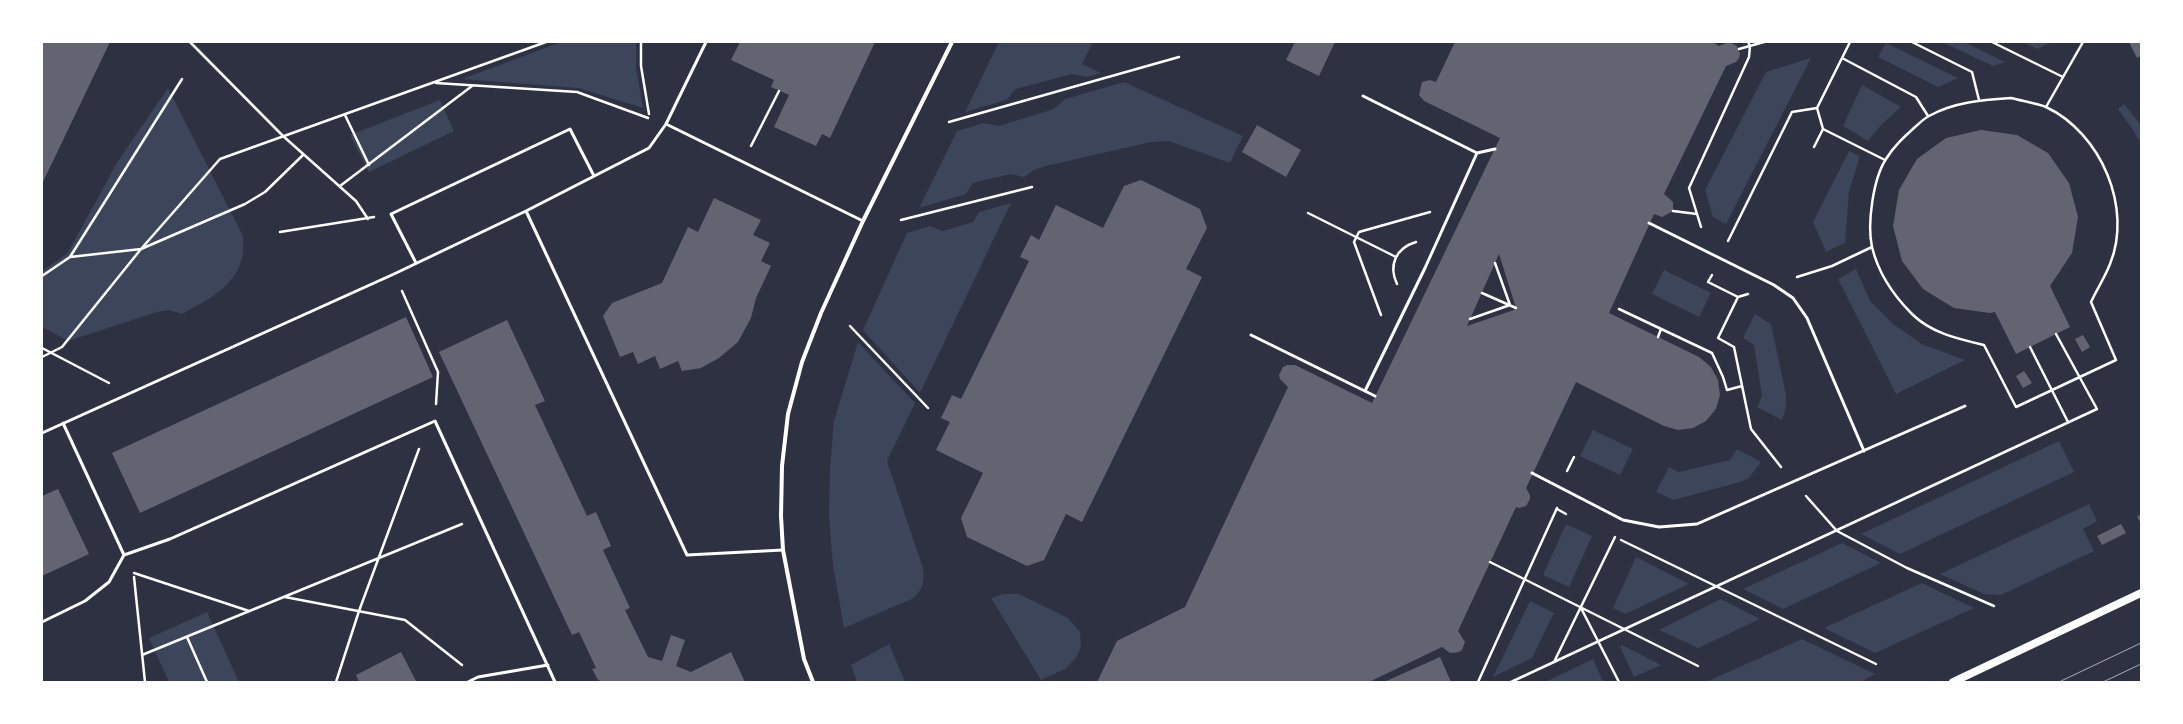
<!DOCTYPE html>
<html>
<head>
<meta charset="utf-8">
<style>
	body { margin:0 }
	#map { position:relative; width:2183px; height:724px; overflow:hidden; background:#2d3142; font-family:Raleway,sans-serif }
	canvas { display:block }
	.frame { position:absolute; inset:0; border:43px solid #fff; pointer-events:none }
</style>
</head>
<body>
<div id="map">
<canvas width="2183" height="724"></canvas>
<div class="frame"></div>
</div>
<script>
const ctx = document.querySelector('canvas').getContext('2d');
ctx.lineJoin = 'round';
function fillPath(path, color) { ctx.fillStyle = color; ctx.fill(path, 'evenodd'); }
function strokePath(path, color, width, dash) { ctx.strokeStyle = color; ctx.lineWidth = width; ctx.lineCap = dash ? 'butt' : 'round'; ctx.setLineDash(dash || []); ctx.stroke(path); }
fillPath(new Path2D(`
	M561,42H636V67L643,108L578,88L462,79Z
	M999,42H1093L1082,64L1101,73L1087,77L1072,74L1016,89L1006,100L965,112Z
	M1942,42H1964L2005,62L1993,66Z
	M2023,42H2052L2037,49Z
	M1886,43L1958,78L1938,87L1878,57Z
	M1811,58L1726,224L1713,217L1705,190L1766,72Z
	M1124,82L1243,136L1230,163L1169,141L1151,142L1046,166L1034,170L1024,177L1011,174L973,183L966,194L919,208L957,131L984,123L999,126L1054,109L1065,99Z
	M1862,85L1901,107L1881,125L1868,141L1843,126Z
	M168,88L243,236C243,243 244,252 242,258C235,288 205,301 182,314L169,310L157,312L68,341L42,327V271L67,254L118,161Z
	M440,100L454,131L369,172L350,135Z
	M2124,104L2141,125V144L2133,130L2118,109Z
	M1849,151L1860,156L1849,192L1845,243L1826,252L1813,222Z
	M1011,203L920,393L863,330L907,233L930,226L943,231L973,222L979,212Z
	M1856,269L1870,301L1893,324L1922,344L1965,360L1896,394L1838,279Z
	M1664,270L1711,293L1699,317L1652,294Z
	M1755,314L1771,324L1786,395V407L1782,420L1757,407L1762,396L1754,345L1743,338Z
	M858,342L915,403L887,461L923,568C925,581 923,588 914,598L844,628L833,565L829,517L830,467L834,421Z
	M1593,430L1633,449L1620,475L1580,456Z
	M2059,441L2074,472L1900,554L1861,534Z
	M1737,449L1761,462L1749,478L1740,482L1673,500L1656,492L1669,467L1679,472L1730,460Z
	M2089,504L2097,521L2083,529L2094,551L2001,595L1984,594L1940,574Z
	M1566,524L1592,536L1569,587L1543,575Z
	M1842,543L1881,563L1783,609L1743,589Z
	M1636,557L1689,584L1625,614L1613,608Z
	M1922,583L1974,608L1875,653L1824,628Z
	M1004,594H1019L1068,618L1080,632L1081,647L1076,658L1065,669L1041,680L991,598Z
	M1721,599L1760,619L1698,648L1659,630Z
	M1530,601L1554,613L1532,658L1493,677Z
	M207,612L239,682H169L149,638Z
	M1802,639L1875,674L1860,682H1706Z
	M889,644L905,682H857L851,665Z
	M1622,645L1661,665L1634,677L1620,647Z
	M1593,659L1603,682H1545Z`), '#3c4559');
fillPath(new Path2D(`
	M42,42H110L42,184Z
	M740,42H875L830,138L822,134L816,146L774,127L789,95L771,87L774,80L731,60Z
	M1295,42H1335L1319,76L1286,60Z
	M1455,42H1712L1719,46L1729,42L1737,46L1740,54L1739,58L1736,62L1726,66L1664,194L1673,202V211L1662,217L1654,214L1609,313L1699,357L1711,367L1718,380L1720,395L1716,409L1706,421L1693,428L1678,430L1664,426L1576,382L1526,488L1530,495V499L1526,506L1519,508L1516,507L1458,631L1465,642L1462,650L1459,652L1450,653L1442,647L1369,682H1097L1117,641L1185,607L1288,387L1280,379L1279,375L1283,367L1287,365H1295L1372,403L1500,138L1424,101L1419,95L1422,82L1430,80L1436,82ZM1499,254L1516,308L1514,310L1467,326Z
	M2129,42H2141V56L2137,58Z
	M1257,125L1301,150L1286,177L1242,152Z
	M1981,130L2017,135L2048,153L2069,183L2078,217L2072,253L2050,286L2070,327L2016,354L1995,312L1990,313L1954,308L1923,289L1902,261L1893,226L1899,190L1917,159L1946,138Z
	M1141,180L1200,209L1207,228L1186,269L1202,277L1082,522L1066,514L1044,560L1027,566L967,537L961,518L983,473L936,450L950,422L941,418L952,395L961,399L1029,261L1020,257L1031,235L1039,240L1056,205L1103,228L1124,186Z
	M714,198L761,220L753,235L770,243L761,261L771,266L756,298L751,318L738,342L719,358L701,368L682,371L678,361L660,369L655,356L638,364L633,352L620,357L603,316L612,303L662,283L688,227L698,232Z
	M406,317L433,377L140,513L112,453Z
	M507,320L545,401L535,405L587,516L596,512L611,546L603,550L630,608L625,610L648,657L662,661L671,635L685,640L676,666L691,672L731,652L745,682H604L598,680L592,669L596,668L579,632L572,635L439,352Z
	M2083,335L2090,347L2082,352L2075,339Z
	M2024,371L2032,383L2023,388L2016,376Z
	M58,489L89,554L42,576V496Z
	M2141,515V524L2137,516Z
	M2121,524L2126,533L2102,545L2097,536Z
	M401,652L416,681L359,682L356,675Z
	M1440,657L1451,682H1384Z`), '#626471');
strokePath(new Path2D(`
	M190,42L283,136L356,201L368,219
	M641,42V66L649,114
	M1912,42L1972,72L1979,100
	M1992,42L2063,77
	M1739,49L1764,42
	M1842,58L1916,97L1928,116
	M436,83L577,92L648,118
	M2011,98C2022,101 2036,103 2046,107C2101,133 2133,208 2110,264C2105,277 2097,289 2091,302L2116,360L2016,407L1984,345C1958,339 1931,333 1912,314C1894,296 1878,272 1872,247C1867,224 1873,179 1886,159C1894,146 1904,137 1915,127C1919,124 1923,119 1929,116C1954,102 1982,100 2011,98Z
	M2046,107L2083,42
	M1817,108L1823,129L1885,160
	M345,115L369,165
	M949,122L1179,57
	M751,146L779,91
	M1814,147L1823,129
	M340,186L472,86
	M1673,211L1697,214
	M1308,213L1396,257
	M901,220L1032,187
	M1701,227L1689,188L1749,57L1750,46L1748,42
	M280,232L374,217
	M1728,241L1792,112L1817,108L1850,42
	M70,257L141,249L245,204L265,192L303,155
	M1712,275L1708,282L1738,297
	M42,276L70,257L182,79
	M1797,277L1832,266L1872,247
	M1397,284C1388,265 1396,248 1416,242
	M402,291L438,372L436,404
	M1482,293L1516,308
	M1748,294L1738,297L1718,338L1734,347L1751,429L1781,467
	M1619,309L1712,353L1723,377L1727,390L1742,386
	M1381,315L1354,242L1359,232L1430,212
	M1470,319L1510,305L1495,263
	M850,326L928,408
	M1658,337L1661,329
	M2030,347L2068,422
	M42,348L109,383
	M42,357L62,347L141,249L220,159L546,42
	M1567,471L1574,457
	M1806,496L1837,531L1907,568L1994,606
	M1557,509L1566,514
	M1621,540L1876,664
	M1490,562L1698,666
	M134,573L249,611
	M134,577L145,682
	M285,597L405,620L462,665
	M1581,608L1619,682
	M187,637L207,682
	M142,655L462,524
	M1554,662L1615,537
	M336,682L359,611L419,449
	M1478,682L1557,508
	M1511,682L2097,409L2056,334`), '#fff', 2.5);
strokePath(new Path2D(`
	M706,42L666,124L863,221
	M1363,96L1477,153L1495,149
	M526,211L687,555L783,550
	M1649,223L1774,285L1793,298L1807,318L1864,451
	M416,263L391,214L570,129L594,176
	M1251,335L1375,396
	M1365,391L1425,268L1477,153
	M42,433L394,274L526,211L649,148L666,124
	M1532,473L1623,520L1659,527L1697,524L1965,406
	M124,555L170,539L435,421L555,682
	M42,622L85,601L109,582L124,555L63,423
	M468,682L478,677L548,665`), '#fff', 3);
strokePath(new Path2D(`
	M813,682L804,659L783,550L781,516L782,466L788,414L802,362L821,313L863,221L952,42`), '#fff', 4);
strokePath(new Path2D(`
	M1953,682L2141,593`), '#fff', 8);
strokePath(new Path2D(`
	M2059,682L2141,643
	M2103,682L2141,664`), '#abadb3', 1);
</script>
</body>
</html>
